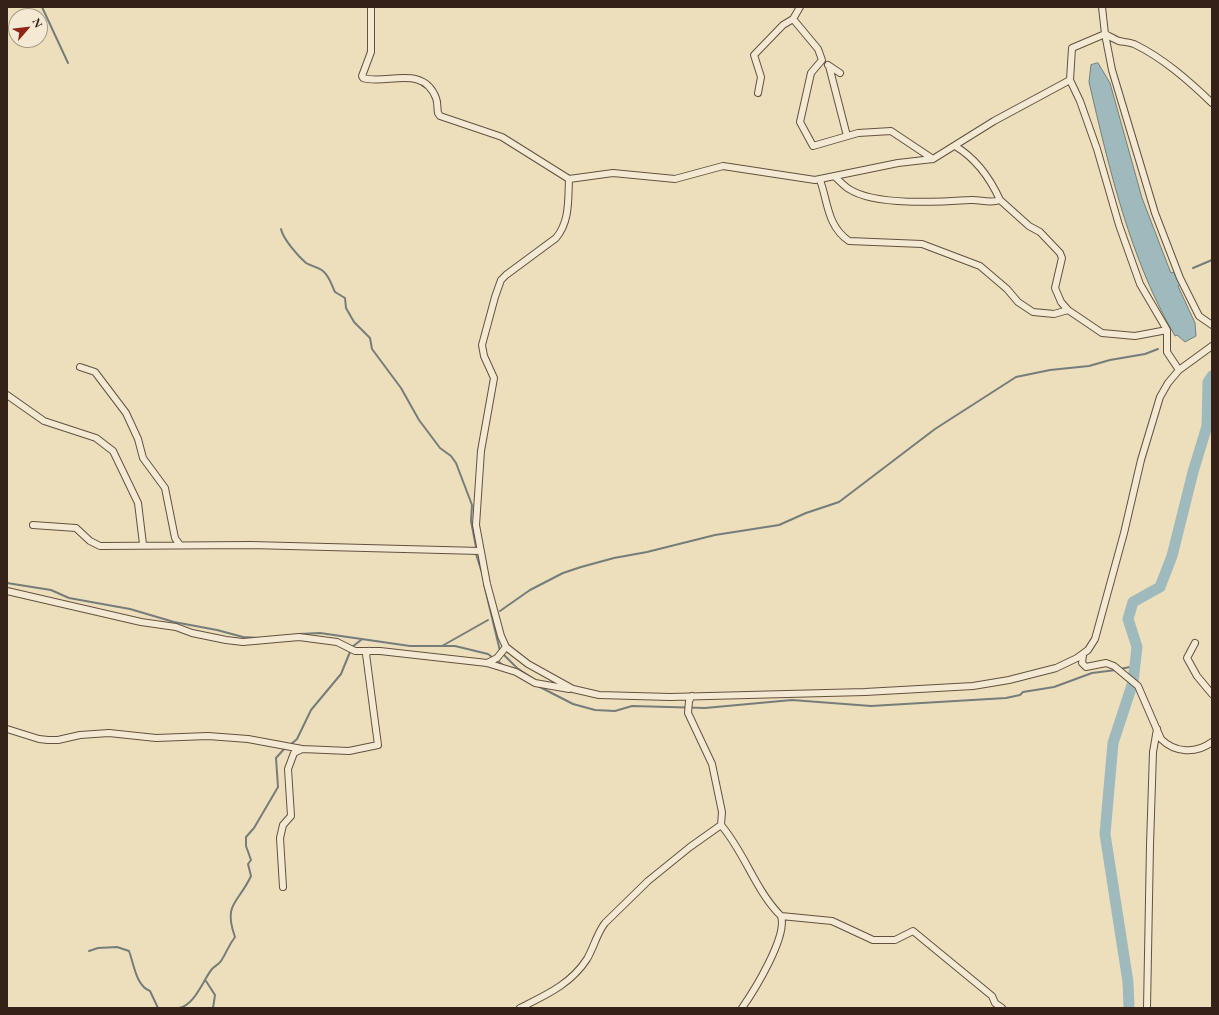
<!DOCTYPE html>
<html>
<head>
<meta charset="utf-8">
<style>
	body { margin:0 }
	#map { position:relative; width:1219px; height:1015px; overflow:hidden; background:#eedfbc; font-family:"EB Garamond",serif }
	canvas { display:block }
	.frame { position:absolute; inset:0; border:8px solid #362118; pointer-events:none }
	.north { position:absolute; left:8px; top:8px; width:40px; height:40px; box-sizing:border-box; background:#f4ead3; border:1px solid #a89a88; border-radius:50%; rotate:62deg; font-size:11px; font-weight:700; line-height:16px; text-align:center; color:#362118 }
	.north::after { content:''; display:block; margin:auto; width:14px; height:18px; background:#8f2418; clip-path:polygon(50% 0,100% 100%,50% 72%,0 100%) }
</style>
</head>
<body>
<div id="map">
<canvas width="1219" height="1015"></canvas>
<div class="frame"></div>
<div class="north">N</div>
</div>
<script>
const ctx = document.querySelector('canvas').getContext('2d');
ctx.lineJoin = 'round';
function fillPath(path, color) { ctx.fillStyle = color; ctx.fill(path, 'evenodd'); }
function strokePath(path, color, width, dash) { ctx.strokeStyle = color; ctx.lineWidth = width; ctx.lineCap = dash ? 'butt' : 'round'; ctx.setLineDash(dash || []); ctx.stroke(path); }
const water = new Path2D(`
	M1098,63L1110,83L1142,198L1167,263L1171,273L1174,272L1180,284L1178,286L1195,323L1196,336L1185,342L1177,335L1175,336C1130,259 1109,168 1089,82L1091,65Z`);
fillPath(water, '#9fbabc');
strokePath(water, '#757d7a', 1);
strokePath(new Path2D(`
	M42,7L68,63
	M281,229C283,239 298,256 306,263C311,266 318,267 323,271C330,277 331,284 335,292L345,298L346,308L354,322L370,338L372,349L401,388L419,420L440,448L451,456L456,463L472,505L471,521L476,547
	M1193,268L1212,260
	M476,554L483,576
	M7,583L51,590L69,598L130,609L174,622L217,630L243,637L259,638
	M484,584L500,651L517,668L532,678
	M500,611L530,590L563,573L581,567L614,558L647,552L715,535L779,525L806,513L839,502L935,429L1016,377L1050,370L1089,366L1110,360L1145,354L1158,349
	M299,634L320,633L410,646H455L488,654L503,665
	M442,646L488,620
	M1120,669L1135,666
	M536,685L573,704L595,710L615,711L632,706L705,708L792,700L871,706L1006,698L1020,695L1023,692L1054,687L1092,673L1116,670
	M290,745L297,739L311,710L341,674L352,647L361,640
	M89,951L98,948L117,947L129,951C134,964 136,986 150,991L158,1008
	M206,981L215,995L213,1008
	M179,1008C195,1005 203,980 212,969C215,966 219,964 221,961C227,952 228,946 235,937C223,903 238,904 251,876L248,864L251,860L246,846V837L254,828L278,787L276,758L285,748`), '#757d7a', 2);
strokePath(new Path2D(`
	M1129,1008L1128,982L1105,834L1113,743L1133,682L1137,647L1128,619L1133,602L1160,587L1172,556L1193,472L1207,426L1208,382L1212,376`), '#9fbabc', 11);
const minor = new Path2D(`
	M371,7V52L362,76L363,78C387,85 423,64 436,98C438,103 437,108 438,113L440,116L502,137L569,179L613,173L675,179L723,166L815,180L898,163L933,159L994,121L1070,80L1072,48L1105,34C1109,36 1114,39 1119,41C1123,42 1129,42 1134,44C1163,58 1188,80 1212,103
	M1102,7L1105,34L1112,70L1155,213L1180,278L1199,316L1212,325
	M793,19L818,49L822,60L811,73L800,122L813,146L858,133L891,131L933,159
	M828,65L840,73
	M829,66L847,136
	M1070,80L1080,101L1097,149L1119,225L1140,284L1167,330V352L1179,370
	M758,93L761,77L754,55L783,25L793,19L800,7
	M835,177C840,181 844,186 849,189C875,206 939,202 970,200C980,199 989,204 1000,200C990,178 977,159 955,146
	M569,179C568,200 570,221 556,238L506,275L501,280L495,297L482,345L484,356L494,378L481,451L476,525L487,584L501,636L506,647L528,664L573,689L599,695L670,697L865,692L973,686L1009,680L1056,668L1077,658L1088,650L1095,639L1124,533L1141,460L1160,397L1168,383L1179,370L1212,346
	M820,180C828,202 827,226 849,241L922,244L980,266L1007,289L1018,302L1033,312L1054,314L1068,310
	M1000,200L1029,226L1040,232L1060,253L1062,258L1055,288L1061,302L1068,310L1102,333L1135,336L1167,330
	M80,367L95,372L126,413L138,439L143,458L165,488L175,538L180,545
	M7,395L44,421L96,438L113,451L138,503L143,544
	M33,525L76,528L90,541L100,546L251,545L480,551
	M7,591L141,622L176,627L192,633L226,640L243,642L299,637L337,642L355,651H380L487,663L516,672L535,683L569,689
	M1195,643L1187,658L1197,676L1212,694
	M1083,655L1082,663L1086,667L1106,663L1114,666L1138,686L1161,739C1175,753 1196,754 1212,742
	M487,663L497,658L506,647
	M7,729L39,739L48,740H58L80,735L109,733L156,738L208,736L248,739L302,749
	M721,825C745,853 755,890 781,916L832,921L873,940H895L913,931L992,996L995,1003L1002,1008
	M283,887L280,838L283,825L291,816L288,769L294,753L302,749L349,751L378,745L366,654L369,651
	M520,1008C546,995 571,984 587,959C594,947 597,933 605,923L648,881L690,847L721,825L722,812L712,764L688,713L689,701L692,696
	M742,1008C754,991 788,936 781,916
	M1147,1008L1150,845L1153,752L1157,729`);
strokePath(minor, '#645041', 8);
strokePath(minor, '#f4ead3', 6);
</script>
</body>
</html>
